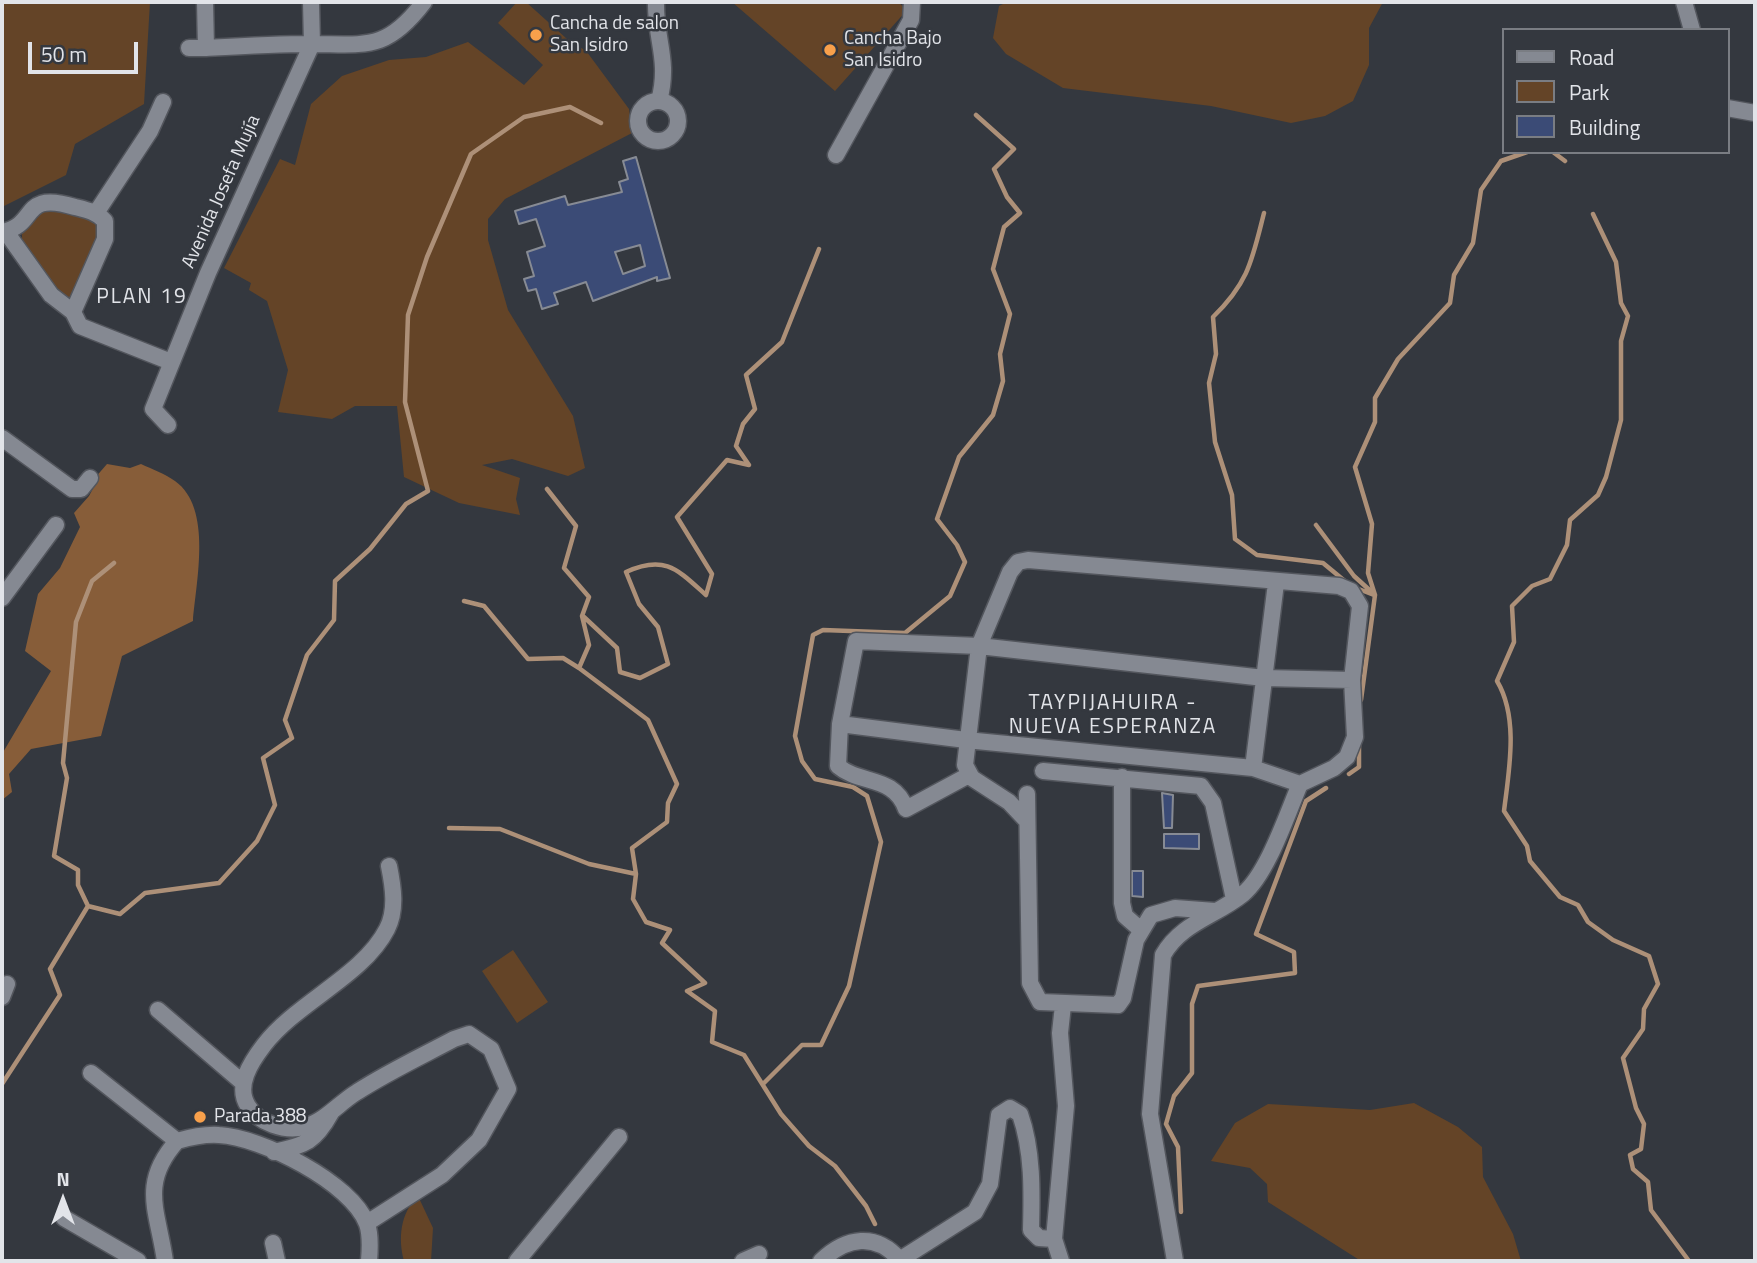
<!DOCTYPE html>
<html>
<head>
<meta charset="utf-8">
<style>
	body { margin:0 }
	#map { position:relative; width:1757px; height:1263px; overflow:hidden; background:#34383f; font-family:"Titillium Web",sans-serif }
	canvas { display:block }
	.frame { position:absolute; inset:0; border:4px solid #e2e4e9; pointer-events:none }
	.legend { position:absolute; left:1502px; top:28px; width:228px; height:126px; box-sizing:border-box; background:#34383f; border:2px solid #7a7d83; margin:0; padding:9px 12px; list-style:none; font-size:21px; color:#e2e4e9 }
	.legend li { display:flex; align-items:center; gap:14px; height:35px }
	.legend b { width:35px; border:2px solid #7a7d83 }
	.north { position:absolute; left:28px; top:1165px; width:70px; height:70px; -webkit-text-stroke:5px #34383f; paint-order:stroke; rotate:0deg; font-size:19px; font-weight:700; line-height:28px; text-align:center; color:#e2e4e9 }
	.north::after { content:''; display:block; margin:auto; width:24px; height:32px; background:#e2e4e9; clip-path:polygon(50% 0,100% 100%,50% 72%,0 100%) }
	.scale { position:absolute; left:28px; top:42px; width:110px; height:32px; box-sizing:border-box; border:4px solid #e2e4e9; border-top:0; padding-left:9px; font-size:21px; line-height:24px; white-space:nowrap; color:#e2e4e9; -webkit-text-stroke:5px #34383f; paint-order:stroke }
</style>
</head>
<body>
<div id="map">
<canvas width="1757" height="1263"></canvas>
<div class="frame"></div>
<ul class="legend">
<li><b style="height:9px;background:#858992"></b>Road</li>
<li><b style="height:19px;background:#644427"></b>Park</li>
<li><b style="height:19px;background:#3b4b76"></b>Building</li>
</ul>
<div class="north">N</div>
<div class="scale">50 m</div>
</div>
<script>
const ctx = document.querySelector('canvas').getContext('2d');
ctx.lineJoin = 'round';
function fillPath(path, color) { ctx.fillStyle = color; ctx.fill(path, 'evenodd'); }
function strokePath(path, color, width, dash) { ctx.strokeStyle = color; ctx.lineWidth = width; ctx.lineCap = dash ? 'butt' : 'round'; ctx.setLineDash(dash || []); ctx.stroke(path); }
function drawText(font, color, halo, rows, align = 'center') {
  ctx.font = font + ' "Titillium Web",sans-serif'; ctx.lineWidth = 5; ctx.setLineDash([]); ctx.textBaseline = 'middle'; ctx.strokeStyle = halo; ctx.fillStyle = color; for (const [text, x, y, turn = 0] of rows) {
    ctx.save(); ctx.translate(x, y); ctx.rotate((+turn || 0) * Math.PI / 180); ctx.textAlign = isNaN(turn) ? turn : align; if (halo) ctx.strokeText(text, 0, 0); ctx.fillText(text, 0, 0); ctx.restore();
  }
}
fillPath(new Path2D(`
	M2,2H150L144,104L75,144L66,175L2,207Z
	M517,2H526L567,39L554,53L569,39L587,52L629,109L632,133L505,199L488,219V240L508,310L573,416L585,468L568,476L512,459L482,465L520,478L516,499L520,515L459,503L404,477L397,406H355L332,419L278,412L288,370L267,301L249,290L251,283L224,268L280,159L295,165L311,104L342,76L389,60L426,57L468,42L524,85L543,65L498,23Z
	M732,2H898L907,10L835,91Z
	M1007,2H1383L1369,28V65L1353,101L1325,116L1291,123L1211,106L1063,88L1006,54L993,38L999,6Z
	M44,208L88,217L98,224L100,233L70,298L61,296L22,244V232Z
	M513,950L548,1002L517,1023L482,971Z
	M1414,1103L1458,1127L1482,1147L1483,1177L1513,1234L1521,1261H1361L1268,1202L1267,1184L1250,1168L1211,1161L1235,1123L1268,1104L1370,1110Z
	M418,1196L433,1228L431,1261H404C398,1239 400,1213 418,1196Z`), '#644427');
fillPath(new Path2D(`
	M107,464L130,468L141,464C152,469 165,474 175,481C213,508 196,582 193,621L122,656L101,736L31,749L9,774L12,792L2,800V754L51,671L25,651L38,594L60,568L80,527L74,513L89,496L97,481L94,479Z`), '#875d39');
strokePath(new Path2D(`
	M1553,152L1565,161
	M1264,213C1252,260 1249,282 1213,317L1216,354L1209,383L1215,442L1232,495L1235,539L1257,555L1323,563L1346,582
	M1593,214L1616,262L1621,303L1628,316L1621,341V420L1606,477L1598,495L1570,520L1567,545L1550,579L1532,586L1512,606L1514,642L1497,681C1519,718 1509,770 1504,811L1527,846L1530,861L1560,897L1578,905L1588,922L1613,940L1649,956L1658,984L1644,1009L1643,1029L1623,1058L1636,1108L1644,1124L1641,1149L1630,1155L1633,1169L1648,1182L1651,1210L1689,1261
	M547,489L576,526L564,568L589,597L582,616L589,645L579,668L648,720L677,784L668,803L667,822L632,848L636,874L633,899L646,922L670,930L662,943L705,983L687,991L715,1011L712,1042L744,1055L781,1114L809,1146L835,1166L866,1206L875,1224
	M1316,525L1354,576L1375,595L1361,700
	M1356,588L1374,595
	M1375,595L1368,573L1372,524L1355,467L1375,422V398L1398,359L1450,303L1454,275L1473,243L1481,190L1501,161L1527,152
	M464,601L484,606L528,659L563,658L579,668
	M584,617L617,648L620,672L640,678L668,664L658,627L639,604L626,572C665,554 678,570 706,595L712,574L677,517L727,460L749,465L736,446L743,424L755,409L746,375L782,342L819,249
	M1349,774L1359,767V744
	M449,828L500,829L589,864L636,874
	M88,906L78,885V870L54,856L67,778L63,763L76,622L92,581L114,563
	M2,1084L60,995L50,969L88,906L120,914L145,893L219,883L257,841L275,805L263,758L292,738L285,720L307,655L334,620L335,581L370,549L406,504L428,491L405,402L408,315L427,257L471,154L524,117L570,107L601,123
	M763,1084L802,1045H821L849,986L881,842L867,796L853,787L815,779L802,761L795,736L813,635L823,630L905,633L950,596L965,562L957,545L937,519L959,457L993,415L1003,381L1000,354L1010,314L993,269L1004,227L1020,213L1007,197L994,169L1014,149L976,115
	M1181,1212L1178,1147L1166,1124L1174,1096L1192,1073V1004L1198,986L1295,973L1294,952L1256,934L1306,801L1326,788`), '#ad9078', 4.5);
const building = new Path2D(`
	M636,157L670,278L657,281V277L593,301L586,282L554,293L558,304L542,309L536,289L528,291L524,279L534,276L527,252L545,246L536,219L519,224L515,211L565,196L568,205L622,192L619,182L628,179L623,161ZM640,245L645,266L623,274L615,252Z
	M1162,793L1173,795L1172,828H1164Z
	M1164,834H1199V849L1164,848Z
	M1132,871H1143V897L1132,896Z`);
fillPath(building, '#3b4b76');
strokePath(building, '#878b94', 2);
const minor = new Path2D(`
	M205,2L206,48C241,46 275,44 310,44C366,44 386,52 424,2
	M656,2C655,39 670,60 659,101
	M1684,2L1692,30
	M189,48H206
	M638 121a20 20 0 1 1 40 0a20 20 0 1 1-40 0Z
	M1727,108L1755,113
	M836,155L911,20L912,2
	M96,213L150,131L163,102
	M2,232C39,225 19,190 75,207C87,210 97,212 105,221V239L73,312
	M6,232L51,295L73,312
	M73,312L80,326L171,362
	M168,425L153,409L208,273L312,44L311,2
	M2,438L72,489H81L90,478
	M2,598L56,525
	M840,724L966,740L1253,768L1300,784
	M1253,768L1276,583
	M1043,771L1201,786L1213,803L1234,899
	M969,775L906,809C894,775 860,785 838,766L840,724L856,641L979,646L1264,678L1352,680
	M1122,777V903L1125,916L1141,930
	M1027,794L1030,983L1040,1002L1118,1005L1123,998L1136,940L1151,915L1175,908L1215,911
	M1026,820L1009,802L972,778L965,765L979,646L1010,572L1018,562L1028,560L1339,586L1351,591L1360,606L1352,680L1355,737L1347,757L1334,768L1300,784C1287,814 1268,873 1243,894C1216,916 1181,923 1163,955L1150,1114L1175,1261
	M2,997L7,984
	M158,1010L242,1082
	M91,1073L177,1141
	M274,1152C306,1145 315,1142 331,1113
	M64,1218L138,1261
	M367,1223L442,1175L479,1140L508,1089L491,1049L469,1034L454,1039C422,1056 388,1072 357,1092C339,1103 324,1122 304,1127C285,1132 258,1123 248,1106C235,1086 251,1062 264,1045C297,1002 363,976 387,929C397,910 393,886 389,866
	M273,1243L277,1261
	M165,1261C158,1211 139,1184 177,1141C191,1137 205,1134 219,1135C261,1137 352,1183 367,1224C371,1235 370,1249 369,1261
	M517,1261L619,1137
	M743,1261L759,1254
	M821,1261C846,1237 876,1232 900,1260
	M898,1261L975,1212L990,1184L999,1115L1010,1108L1020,1114C1033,1151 1032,1192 1031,1230L1039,1238L1054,1239
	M1061,1261L1054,1239L1066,1106L1060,1033L1063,1005`);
strokePath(minor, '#53565d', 19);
strokePath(minor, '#858992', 16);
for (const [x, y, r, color] of [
	[536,35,7,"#f8a04b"],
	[830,50,7,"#f8a04b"],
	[200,1117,7,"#f8a04b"]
]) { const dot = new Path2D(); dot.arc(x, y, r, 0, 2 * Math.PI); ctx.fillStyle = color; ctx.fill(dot); strokePath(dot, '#34383f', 2.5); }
drawText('19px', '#e2e4e9', '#34383f', [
	["Cancha de salon",550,24],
	["San Isidro",550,46],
	["Cancha Bajo",844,39],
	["San Isidro",844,61],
	["Parada 388",214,1117]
], 'left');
drawText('19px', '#e2e4e9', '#34383f', [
	["Avenida Josefa Mujía",222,192,-66]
]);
ctx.letterSpacing = '2px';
drawText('21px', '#e2e4e9', '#34383f', [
	["PLAN 19",142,298],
	["TAYPIJAHUIRA -",1113,704],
	["NUEVA ESPERANZA",1113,728]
]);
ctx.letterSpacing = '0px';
</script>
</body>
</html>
